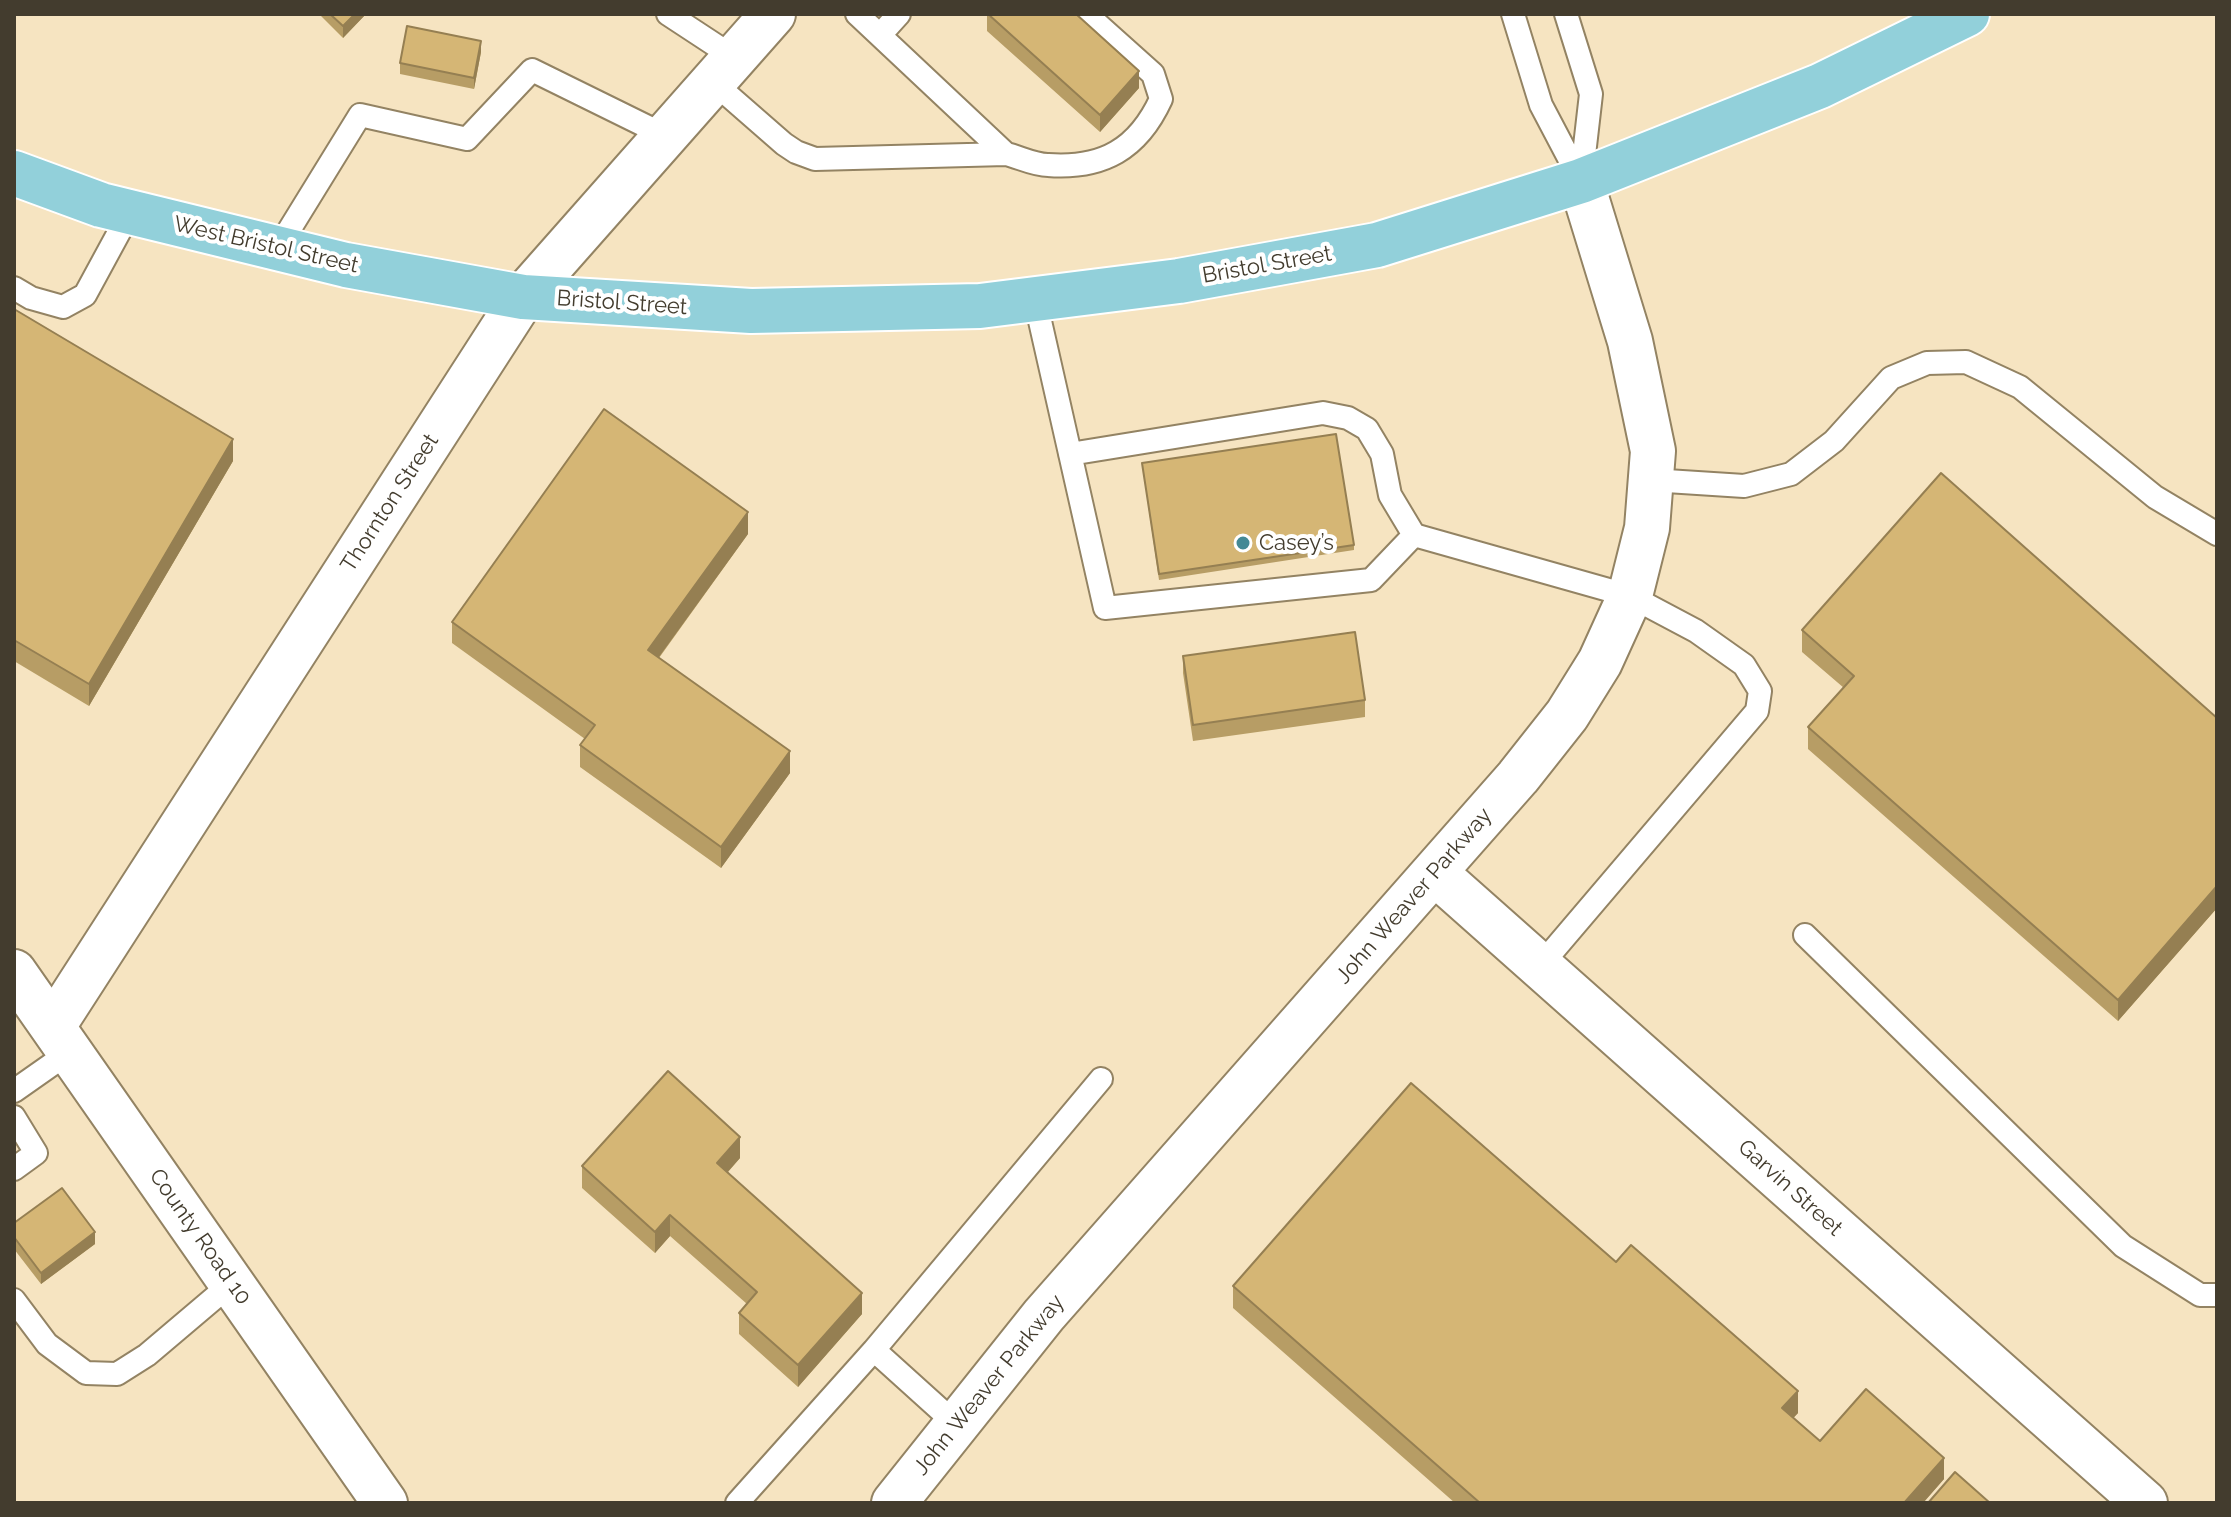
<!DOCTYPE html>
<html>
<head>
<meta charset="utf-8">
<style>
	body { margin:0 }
	#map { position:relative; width:2231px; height:1517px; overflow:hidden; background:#f6e4c1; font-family:Raleway,sans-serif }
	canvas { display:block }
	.frame { position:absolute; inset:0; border:16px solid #433c2e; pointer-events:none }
</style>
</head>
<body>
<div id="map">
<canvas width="2231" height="1517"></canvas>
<div class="frame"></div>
</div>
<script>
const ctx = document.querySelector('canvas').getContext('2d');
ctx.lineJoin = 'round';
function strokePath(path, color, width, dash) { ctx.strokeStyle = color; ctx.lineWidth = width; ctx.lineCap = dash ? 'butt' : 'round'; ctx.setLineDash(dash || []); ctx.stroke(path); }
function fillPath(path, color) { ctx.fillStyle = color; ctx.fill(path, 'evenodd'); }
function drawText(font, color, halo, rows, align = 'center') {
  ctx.font = font + ' Raleway,sans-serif'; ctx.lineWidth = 8; ctx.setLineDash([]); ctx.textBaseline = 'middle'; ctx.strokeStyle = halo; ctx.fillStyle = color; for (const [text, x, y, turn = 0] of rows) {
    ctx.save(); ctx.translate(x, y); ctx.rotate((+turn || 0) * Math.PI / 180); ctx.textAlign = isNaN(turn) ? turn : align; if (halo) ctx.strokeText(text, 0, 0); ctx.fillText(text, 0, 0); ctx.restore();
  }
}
const lane = new Path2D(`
	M668,14L735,58
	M1513,14L1541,105L1581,181
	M1566,14L1591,94L1581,181
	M880,35L899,14
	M713,82L784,144L796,152L815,159L1006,154L857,14
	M1006,154C1019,157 1034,165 1048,165C1103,169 1138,149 1161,99L1153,74L1086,14
	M278,248L360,115L467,139L532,70L666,136
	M14,288L31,298L63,307L85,295L130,212
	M1035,299L1105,608L1371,580L1414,535L1630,596L1696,631L1744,665L1760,691L1757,711L1540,966
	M1070,454L1323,413L1348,418L1367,429L1382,454L1390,495L1414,535
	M1651,480L1744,486L1791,474L1834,441L1891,378L1927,363L1966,362L2020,387L2155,497L2217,534
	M1805,935L2123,1246L2200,1295H2217
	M14,1091L71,1051
	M14,1117L36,1153L14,1169
	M14,1300L47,1344L86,1373L117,1374L147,1355L232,1283
	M874,1350L1101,1079
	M737,1503L874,1350L956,1424`);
const street = new Path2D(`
	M1435,873L2145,1503
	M53,1026L523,297L773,14`);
const secondary = new Path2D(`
	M14,972L385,1503
	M894,1503L1044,1315L1518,777L1567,715L1600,662L1630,596L1647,528L1653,451L1630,341L1581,181`);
const primary = new Path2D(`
	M14,173L101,205L346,265L523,297L751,311L980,306L1179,281L1377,245L1581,181L1820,86L1967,14`);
strokePath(lane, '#938363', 26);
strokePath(street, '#938363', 48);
strokePath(secondary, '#938363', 48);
strokePath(primary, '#fff', 48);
strokePath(lane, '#fff', 22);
strokePath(street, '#fff', 44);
strokePath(secondary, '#fff', 44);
strokePath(primary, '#92d0da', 44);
fillPath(new Path2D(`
	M319,14H366L343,38Z
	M987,15L1139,88L1100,132L987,31Z
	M481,52L474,89L400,74V63Z
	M14,309L233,461L89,706L14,661Z
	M1142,463L1354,545V550L1159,580Z
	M748,534L659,658L790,773L721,868L580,767V745L585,739L452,643V622Z
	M1802,630L2217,718V908L2118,1021L1808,749V727L1844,688L1802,652Z
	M1183,656L1365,700V717L1193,741L1183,673Z
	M740,1158L728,1172L862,1314L798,1387L739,1334V1313L747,1304L670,1236L655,1253L582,1188V1166Z
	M14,1223L95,1244L41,1284L14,1249Z
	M1616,1262L1798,1413L1793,1418L1820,1441L1944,1479L1923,1503H1455L1233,1308V1286Z`), '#b79d65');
fillPath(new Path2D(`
	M355,14H366L343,38V26Z
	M481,41V52L474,89V78Z
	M1139,71V88L1100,132V115Z
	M233,439V461L89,706V684Z
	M748,512V534L648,672V650Z
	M790,751V773L721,868V847Z
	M2217,886V908L2118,1021V1000Z
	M740,1137V1158L717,1184V1163Z
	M670,1215V1236L655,1253V1232Z
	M95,1232V1244L41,1284V1273Z
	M862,1293V1314L798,1387V1365Z
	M1798,1391V1413L1782,1430V1408Z
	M1944,1458V1479L1923,1503H1904Z`), '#957f52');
const building = new Path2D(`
	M330,14H355L343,26Z
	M988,14H1076L1139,71L1100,115Z
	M407,26L481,41L474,78L400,63Z
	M14,309L233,439L89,684L14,640Z
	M604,409L748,512L648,650L790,751L721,847L580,745L595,725L452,622Z
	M1336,434L1354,545L1159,574L1142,463Z
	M1941,473L2217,718V886L2118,1000L1808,727L1854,676L1802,630Z
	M1355,632L1365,700L1193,725L1183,656Z
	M668,1071L740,1137L717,1163L862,1293L798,1365L739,1313L757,1292L670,1215L655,1232L582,1166Z
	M1411,1083L1616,1262L1631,1245L1798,1391L1782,1408L1820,1441L1866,1389L1944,1458L1904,1503H1480L1233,1286Z
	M62,1188L95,1232L41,1273L14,1237V1223Z
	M1955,1472L1990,1503H1928Z`);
fillPath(building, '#d5b675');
strokePath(building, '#957f52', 2);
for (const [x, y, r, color] of [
	[1243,543,8,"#448995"]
]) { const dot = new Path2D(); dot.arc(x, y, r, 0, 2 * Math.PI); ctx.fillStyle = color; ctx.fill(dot); strokePath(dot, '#fff', 3); }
drawText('22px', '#433c2e', '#fff', [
	["West Bristol Street",266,245,13],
	["Bristol Street",1267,265,-10],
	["Bristol Street",622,303,4],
	["Thornton Street",390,503,-57],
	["John Weaver Parkway",1414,896,-49],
	["Garvin Street",1790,1188,42],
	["County Road 10",200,1237,55],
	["John Weaver Parkway",989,1385,-51]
]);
drawText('22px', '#433c2e', '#fff', [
	["Casey’s",1259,543]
], 'left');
</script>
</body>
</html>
